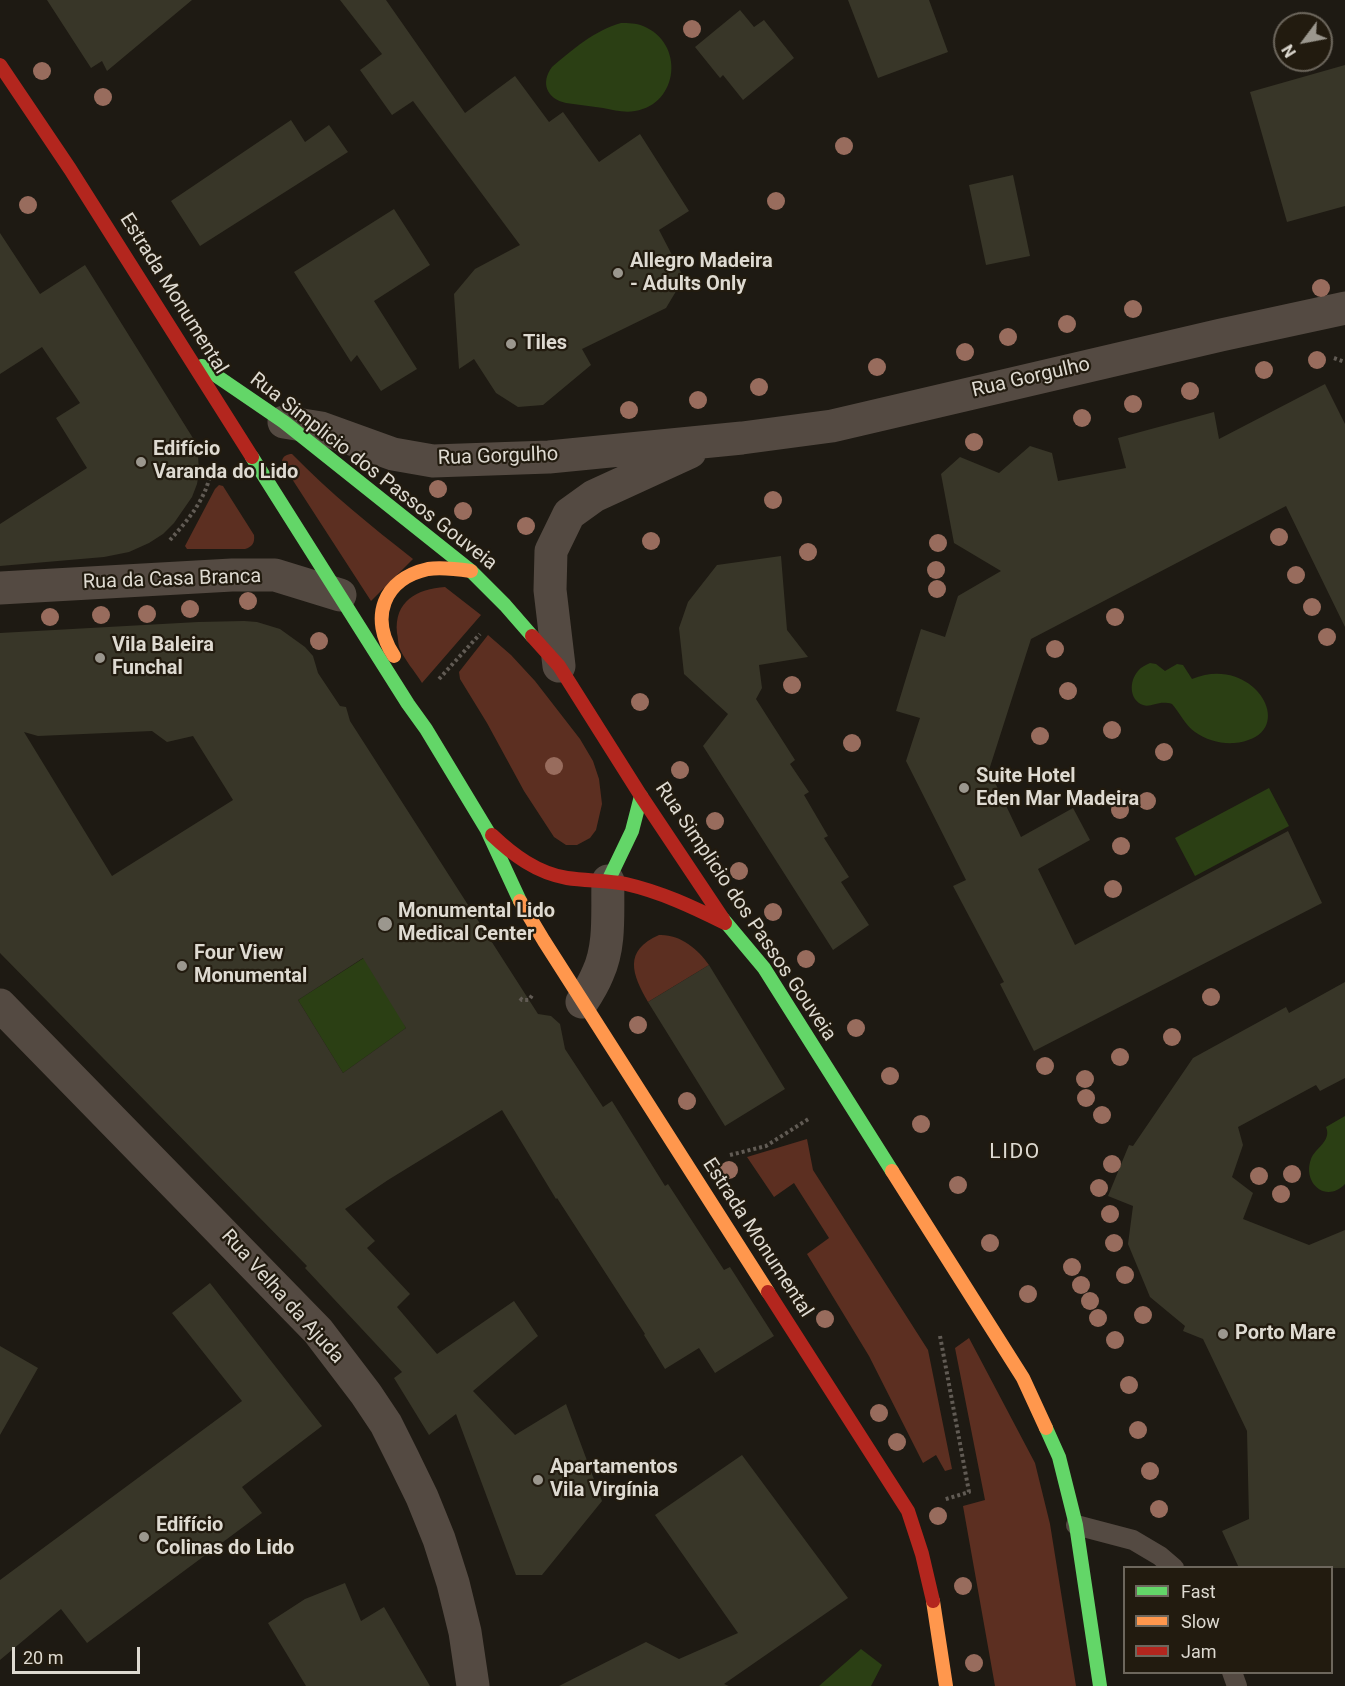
<!DOCTYPE html>
<html>
<head>
<meta charset="utf-8">
<style>
	body { margin:0 }
	#map { position:relative; width:1345px; height:1686px; overflow:hidden; background:#1e1a13; font-family:Roboto,sans-serif }
	canvas { display:block }
	.legend { position:absolute; left:1123px; top:1566px; width:210px; height:108px; box-sizing:border-box; background:#221b0f; border:2px solid #6d675d; margin:0; padding:8px 10px; list-style:none; font-size:18px; color:#dedad1 }
	.legend li { display:flex; align-items:center; gap:12px; height:30px }
	.legend b { width:30px; border:2px solid #6d675d }
	.north { position:absolute; left:1273px; top:12px; width:60px; height:60px; box-sizing:border-box; background:#221b0f; border:2px solid #6d675d; border-radius:50%; rotate:238deg; font-size:16px; font-weight:700; line-height:24px; text-align:center; color:#dedad1 }
	.north::after { content:''; display:block; margin:auto; width:21px; height:27px; background:#9b978e; clip-path:polygon(50% 0,100% 100%,50% 72%,0 100%) }
	.scale { position:absolute; left:12px; top:1647px; width:128px; height:27px; box-sizing:border-box; border:3px solid #dedad1; border-top:0; padding-left:8px; font-size:18px; line-height:21px; white-space:nowrap; color:#dedad1; -webkit-text-stroke:4px #221b0f; paint-order:stroke }
</style>
</head>
<body>
<div id="map">
<canvas width="1345" height="1686"></canvas>
<ul class="legend">
<li><b style="height:8px;background:#63d668"></b>Fast</li>
<li><b style="height:8px;background:#ff974d"></b>Slow</li>
<li><b style="height:8px;background:#b3261e"></b>Jam</li>
</ul>
<div class="north">N</div>
<div class="scale">20 m</div>
</div>
<script>
const ctx = document.querySelector('canvas').getContext('2d');
ctx.lineJoin = 'round';
function fillPath(path, color) { ctx.fillStyle = color; ctx.fill(path, 'evenodd'); }
function strokePath(path, color, width, dash) { ctx.strokeStyle = color; ctx.lineWidth = width; ctx.lineCap = dash ? 'butt' : 'round'; ctx.setLineDash(dash || []); ctx.stroke(path); }
function drawText(font, color, halo, rows, align = 'center') {
  ctx.font = font + ' Roboto,sans-serif'; ctx.lineWidth = 4.5; ctx.setLineDash([]); ctx.textBaseline = 'middle'; ctx.strokeStyle = halo; ctx.fillStyle = color; for (const [text, x, y, turn = 0] of rows) {
    ctx.save(); ctx.translate(x, y); ctx.rotate((+turn || 0) * Math.PI / 180); ctx.textAlign = isNaN(turn) ? turn : align; if (halo) ctx.strokeText(text, 0, 0); ctx.fillText(text, 0, 0); ctx.restore();
  }
}
fillPath(new Path2D(`
	M292,454C330,493 371,526 413,559L371,601L283,465L282,461C283,456 287,454 292,454Z
	M219,485L223,486L254,535C255,543 252,547 245,549H187L185,546L215,489Z
	M445,587L481,615L422,683C416,673 403,658 399,647C398,643 398,637 397,633C394,601 417,589 445,587Z
	M488,635L511,655L535,681L580,739L593,761L599,779L602,804L596,830L590,838L577,845H566L554,837L524,791L487,723L460,679L459,672Z
	M659,935C680,934 698,949 709,965L648,1002C632,974 623,951 659,935Z
	M807,1139L813,1170L928,1350L952,1469L945,1471L936,1455L923,1463L869,1356L807,1254L829,1238L794,1183L774,1197L747,1157Z
	M969,1338L1035,1463L1050,1524L1076,1686H995L963,1506L985,1500L955,1348Z`), '#5c2f21');
fillPath(new Path2D(`
	M621,23C628,23 636,23 643,26C685,43 679,104 635,111C624,113 614,110 603,108C591,106 578,105 566,103C547,99 540,83 552,67C572,50 595,30 621,23Z
	M1150,663L1156,664L1165,671L1177,664L1183,665L1192,679C1256,652 1303,737 1234,743C1221,744 1206,740 1195,732C1185,725 1180,713 1172,704C1158,700 1151,708 1143,705C1129,700 1129,681 1138,671C1141,667 1146,665 1150,663Z
	M1269,788L1289,826L1195,876L1175,838Z
	M370,954L406,1028L343,1073L298,1000Z
	M1345,1116V1184C1326,1204 1302,1183 1311,1159C1315,1148 1332,1141 1326,1127Z
	M861,1649L882,1665L871,1686H819Z`), '#2b3f14');
fillPath(new Path2D(`
	M47,0H192L107,71L102,61L91,68Z
	M340,0H386L465,113L515,76L549,122L563,112L599,162L640,134L689,211L659,230L684,278L666,308L582,349L591,365L543,405L518,407L496,393L474,359L459,369L454,294L475,269L520,245L413,101L392,115L360,70L382,54Z
	M848,0H929L948,52L878,78Z
	M740,10L754,27L764,20L794,58L743,100L723,75L720,78L695,47Z
	M1345,65V206L1287,222L1250,92Z
	M291,120L305,142L329,125L348,152L200,246L171,201Z
	M1013,175L1030,256L986,265L969,185Z
	M394,209L430,265L374,301L417,369L381,391L357,355L351,362L294,272Z
	M0,233L40,294L85,265L196,443L198,455L199,472L197,484L192,497L174,523L163,534L149,543L129,552L104,557L0,566V524L87,468L56,418L80,403L42,347L0,374Z
	M1325,384L1345,424V627L1286,506L1031,639L989,770L1021,837L1073,808L1090,840L1038,869L1075,945L1288,831L1322,903L1034,1051L1000,984L1004,982L953,886L966,880L906,761L920,718L896,711L921,629L945,637L958,596L1001,571L954,543L941,474L960,457L999,473L1030,446L1052,453L1058,481L1126,468L1118,438L1214,412L1219,439Z
	M781,556L787,630L808,657L759,665L762,688L756,699L795,760L790,764L809,792L804,795L828,836L824,838L849,877L841,882L869,925L833,950L703,746L728,714L684,674L679,628L688,602L717,565Z
	M244,621L257,622L280,629L305,647L313,656L318,673L340,706L346,707L350,721L538,1014L551,1016L560,1024L565,1049L603,1107L612,1101L665,1186L668,1184L724,1270L730,1267L774,1336L715,1373L699,1348L665,1369L644,1335L645,1334L557,1198L556,1199L502,1110L388,1180L345,1209L375,1241L367,1248L410,1294L397,1307L437,1354L514,1301L538,1336L473,1391L515,1435L566,1404L602,1501L542,1575H516L456,1414L429,1435L394,1378L402,1372L305,1268L307,1266L0,953V633L198,622ZM152,731L167,742L193,736L233,800L112,876L24,732L38,736ZM363,958L406,1028L343,1073L298,1000Z
	M709,965L785,1089L725,1126L648,1002Z
	M1345,982V1078L1320,1091L1316,1085L1238,1127L1243,1145L1232,1177L1253,1193L1243,1219L1309,1245L1345,1230V1568H1239L1222,1531L1249,1519L1247,1431L1203,1339L1183,1331L1185,1326L1150,1297L1128,1244L1133,1206L1108,1196L1129,1145L1133,1146L1193,1058L1286,1007L1289,1013Z
	M210,1283L322,1426L242,1487L262,1513L87,1643L61,1609L0,1660V1580L242,1401L172,1313Z
	M0,1346L38,1368L0,1435Z
	M742,1455L848,1598L724,1684L729,1686H559L646,1642L679,1659L738,1633L655,1515Z
	M345,1583L361,1621L384,1607L430,1686H306L268,1623L305,1599Z`), '#383628');
strokePath(new Path2D(`
	M1334,358L1345,362
	M170,540C188,520 209,496 211,467
	M439,679L480,634
	M520,998L522,1000H529L533,994
	M730,1155L766,1146L810,1118
	M940,1336L969,1492L943,1500`), '#615b54', 4, [3, 3]);
strokePath(new Path2D(`
	M1076,1525L1133,1540L1160,1556L1174,1568
	M1232,1672L1237,1686`), '#544a42', 20);
strokePath(new Path2D(`
	M284,422L321,428L393,454L433,461L549,457L742,438L832,426L1221,335L1345,308
	M0,588L232,575H275L340,595
	M559,666L550,590L551,551L569,514L594,496L690,452
	M582,1002C588,993 594,983 598,973C611,945 607,910 608,881
	M0,1005L318,1331L366,1394L386,1424L403,1458L422,1497L439,1539L453,1583L465,1632L473,1686`), '#544a42', 33);
strokePath(new Path2D(`
	M202,366L284,422L471,571L505,605L532,636
	M252,457L408,704L426,729L487,830L520,901
	M608,881L632,831L641,796
	M723,919L764,968L892,1171
	M1046,1428L1059,1457L1076,1525L1100,1686`), '#63d668', 14);
strokePath(new Path2D(`
	M394,656C369,618 383,579 428,569C442,567 457,569 471,571
	M520,901L544,941L768,1292
	M892,1171L1023,1378L1046,1428
	M933,1601L946,1686`), '#ff974d', 14);
strokePath(new Path2D(`
	M0,65L70,169L252,457
	M532,636L559,666L641,796L723,919
	M492,835C513,855 537,873 567,878C587,881 607,880 626,884C661,892 693,907 725,923
	M768,1292L908,1511L922,1554L933,1601`), '#b3261e', 14);
ctx.fillStyle = '#986c5d';
for (const [x, y] of [
	[692,29],
	[42,71],
	[103,97],
	[844,146],
	[776,201],
	[28,205],
	[1321,288],
	[1133,309],
	[1067,324],
	[1008,337],
	[965,352],
	[1317,360],
	[877,367],
	[1264,370],
	[759,387],
	[1190,391],
	[698,400],
	[1133,404],
	[629,410],
	[1082,418],
	[974,442],
	[438,489],
	[773,500],
	[463,511],
	[526,526],
	[1279,537],
	[651,541],
	[938,543],
	[808,552],
	[936,570],
	[1296,575],
	[937,589],
	[248,601],
	[1312,607],
	[190,609],
	[147,614],
	[101,615],
	[50,617],
	[1115,617],
	[1327,637],
	[319,641],
	[1055,649],
	[792,685],
	[1068,691],
	[640,702],
	[1112,730],
	[1040,736],
	[852,743],
	[1164,752],
	[554,766],
	[680,770],
	[1147,801],
	[1120,810],
	[715,821],
	[1121,846],
	[739,871],
	[1113,889],
	[773,912],
	[806,959],
	[1211,997],
	[638,1025],
	[856,1028],
	[1172,1037],
	[1120,1057],
	[1045,1066],
	[890,1076],
	[1085,1079],
	[1086,1098],
	[687,1101],
	[1102,1115],
	[921,1124],
	[1112,1164],
	[729,1170],
	[1292,1174],
	[1259,1176],
	[958,1185],
	[1099,1188],
	[1281,1194],
	[1110,1214],
	[990,1243],
	[1114,1243],
	[1072,1267],
	[1125,1275],
	[1081,1285],
	[1028,1294],
	[1090,1301],
	[1143,1315],
	[1098,1318],
	[825,1319],
	[1115,1340],
	[1129,1385],
	[879,1413],
	[1138,1430],
	[897,1442],
	[1150,1471],
	[1159,1509],
	[938,1516],
	[963,1586],
	[974,1663]
]) { ctx.beginPath(); ctx.arc(x, y, 9, 0, 2 * Math.PI); ctx.fill(); }
for (const [x, y, r, color] of [
	[618,273,6,"#9b978e"],
	[511,344,6,"#9b978e"],
	[141,462,6,"#9b978e"],
	[100,658,6,"#9b978e"],
	[964,788,6,"#9b978e"],
	[385,924,8,"#9b978e"],
	[182,966,6,"#9b978e"],
	[1223,1334,6,"#9b978e"],
	[538,1480,6,"#9b978e"],
	[144,1537,6,"#9b978e"]
]) { const dot = new Path2D(); dot.arc(x, y, r, 0, 2 * Math.PI); ctx.fillStyle = color; ctx.fill(dot); strokePath(dot, '#221b0f', 2); }
drawText('bold 20px', '#dedad1', '#221b0f', [
	["Allegro Madeira",630,262],
	["- Adults Only",630,285],
	["Tiles",523,344],
	["Edifício",153,450],
	["Varanda do Lido",153,473],
	["Vila Baleira",112,646],
	["Funchal",112,669],
	["Suite Hotel",976,777],
	["Eden Mar Madeira",976,800],
	["Monumental Lido",398,912],
	["Medical Center",398,935],
	["Four View",194,954],
	["Monumental",194,977],
	["Porto Mare",1235,1334],
	["Apartamentos",550,1468],
	["Vila Virgínia",550,1491],
	["Edifício",156,1526],
	["Colinas do Lido",156,1549]
], 'left');
drawText('20px', '#dedad1', '#221b0f', [
	["Estrada Monumental",173,294,58],
	["Rua Gorgulho",1031,378,-13],
	["Rua Gorgulho",498,457,-2],
	["Rua Simplicio dos Passos Gouveia",373,472,38],
	["Rua da Casa Branca",172,580,-2],
	["Rua Simplicio dos Passos Gouveia",745,912,56],
	["Estrada Monumental",757,1238,57],
	["Rua Velha da Ajuda",282,1297,48]
]);
ctx.letterSpacing = '1.5px';
drawText('21px', '#dedad1', '#221b0f', [
	["LIDO",1015,1153]
]);
ctx.letterSpacing = '0px';
</script>
</body>
</html>
